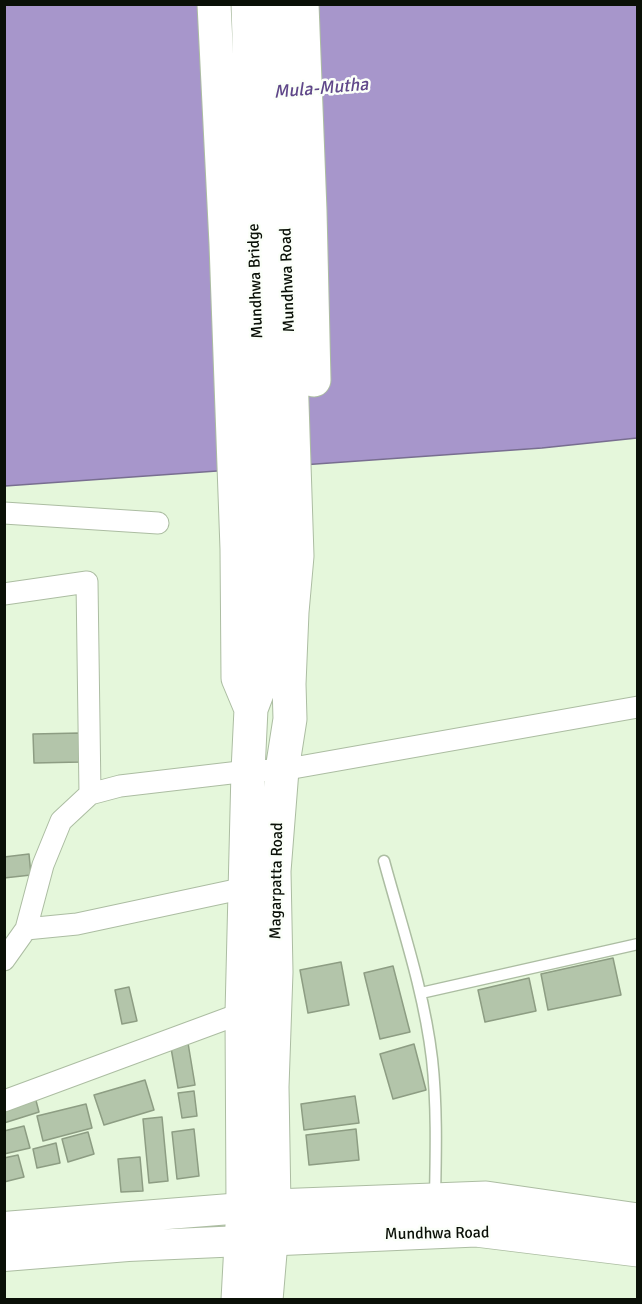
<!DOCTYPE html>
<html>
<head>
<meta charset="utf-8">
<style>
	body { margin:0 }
	#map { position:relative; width:642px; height:1304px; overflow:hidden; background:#e5f7db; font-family:Signika,sans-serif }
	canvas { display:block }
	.frame { position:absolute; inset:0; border:6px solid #0a1007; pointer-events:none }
</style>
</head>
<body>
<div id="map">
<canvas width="642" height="1304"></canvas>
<div class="frame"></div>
</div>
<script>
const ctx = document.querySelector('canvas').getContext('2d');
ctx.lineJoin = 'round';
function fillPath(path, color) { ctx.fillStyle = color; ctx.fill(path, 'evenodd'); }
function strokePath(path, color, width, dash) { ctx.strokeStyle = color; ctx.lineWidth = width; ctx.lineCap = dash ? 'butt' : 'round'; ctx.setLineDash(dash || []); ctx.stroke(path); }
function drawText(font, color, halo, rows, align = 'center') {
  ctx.font = font + ' Signika,sans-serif'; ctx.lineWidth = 5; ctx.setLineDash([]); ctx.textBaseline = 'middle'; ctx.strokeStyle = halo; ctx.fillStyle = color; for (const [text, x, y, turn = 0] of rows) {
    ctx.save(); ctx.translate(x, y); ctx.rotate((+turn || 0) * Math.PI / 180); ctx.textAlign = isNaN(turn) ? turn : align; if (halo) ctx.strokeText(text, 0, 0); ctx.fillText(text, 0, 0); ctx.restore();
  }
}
const water = new Path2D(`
	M5,5H637V438L542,448L5,486Z`);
fillPath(water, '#a796cb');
strokePath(water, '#786e90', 1.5);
const building = new Path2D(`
	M80,733L81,762L34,763L33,734Z
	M29,854L31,875L4,878V857Z
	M613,958L621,995L548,1010L541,974Z
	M341,962L349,1005L308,1013L300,970Z
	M393,966L410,1032L380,1039L364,973Z
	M529,978L536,1011L485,1022L478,990Z
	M129,987L137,1021L122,1024L115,990Z
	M188,1043L195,1085L178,1088L171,1048Z
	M414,1044L426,1090L393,1099L380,1054Z
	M145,1080L154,1110L104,1125L94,1095Z
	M194,1091L197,1116L182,1118L178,1093Z
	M34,1093L39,1112L4,1123V1103Z
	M355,1096L359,1123L304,1130L301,1104Z
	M86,1104L92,1128L43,1141L37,1116Z
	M162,1117L168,1181L149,1183L143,1119Z
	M24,1126L30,1148L4,1154V1131Z
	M194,1129L199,1176L177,1179L172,1132Z
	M356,1129L359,1160L309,1165L306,1135Z
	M88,1132L94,1154L68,1162L62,1139Z
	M56,1143L60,1163L37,1168L33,1149Z
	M18,1155L24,1177L4,1182V1158Z
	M140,1157L143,1191L121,1192L118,1159Z`);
fillPath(building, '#b3c5aa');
strokePath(building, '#8d9d83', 1.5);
const service = new Path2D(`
	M384,861C402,927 424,991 432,1059C437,1104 436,1151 435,1197
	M421,993L638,944`);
const minor = new Path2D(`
	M4,513L158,523
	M4,594L87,582L90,794
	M26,929L77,924L245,888
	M4,960L26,929L43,865L61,821L90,794L120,786L248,771L282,770L638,707
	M4,1101L242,1013`);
const secondary = new Path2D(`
	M4,1227L268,1206
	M4,1256L128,1246L265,1240`);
const primary = new Path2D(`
	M274,1206L486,1198L638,1220
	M271,1239L476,1230L638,1250`);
const trunk = new Path2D(`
	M214,4L226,244L237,549L238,678L251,709
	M302,4L310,211L314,380
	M238,1300L243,1207L242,1013L248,771L251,709L262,680L265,558L248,4
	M266,1300L274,1206L272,1087L276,972L274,871L282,770L290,719L289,684L292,612L297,556L279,4`);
strokePath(service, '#acbda2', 13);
strokePath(minor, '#acbda2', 23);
strokePath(secondary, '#acbda2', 32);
strokePath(primary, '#acbda2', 35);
strokePath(trunk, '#acbda2', 35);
strokePath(service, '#fff', 10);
strokePath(minor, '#fff', 21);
strokePath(secondary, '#fff', 30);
strokePath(primary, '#fff', 33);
strokePath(trunk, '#fff', 33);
drawText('16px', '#0a1007', '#fbfff9', [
	["Mundhwa Road",288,280,-92],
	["Mundhwa Bridge",256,281,-92],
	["Magarpatta Road",277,881,-89],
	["Mundhwa Road",437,1234,-1]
]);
drawText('italic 18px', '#5f4789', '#fbfff9', [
	["Mula-Mutha",321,89,-5]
]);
</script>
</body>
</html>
